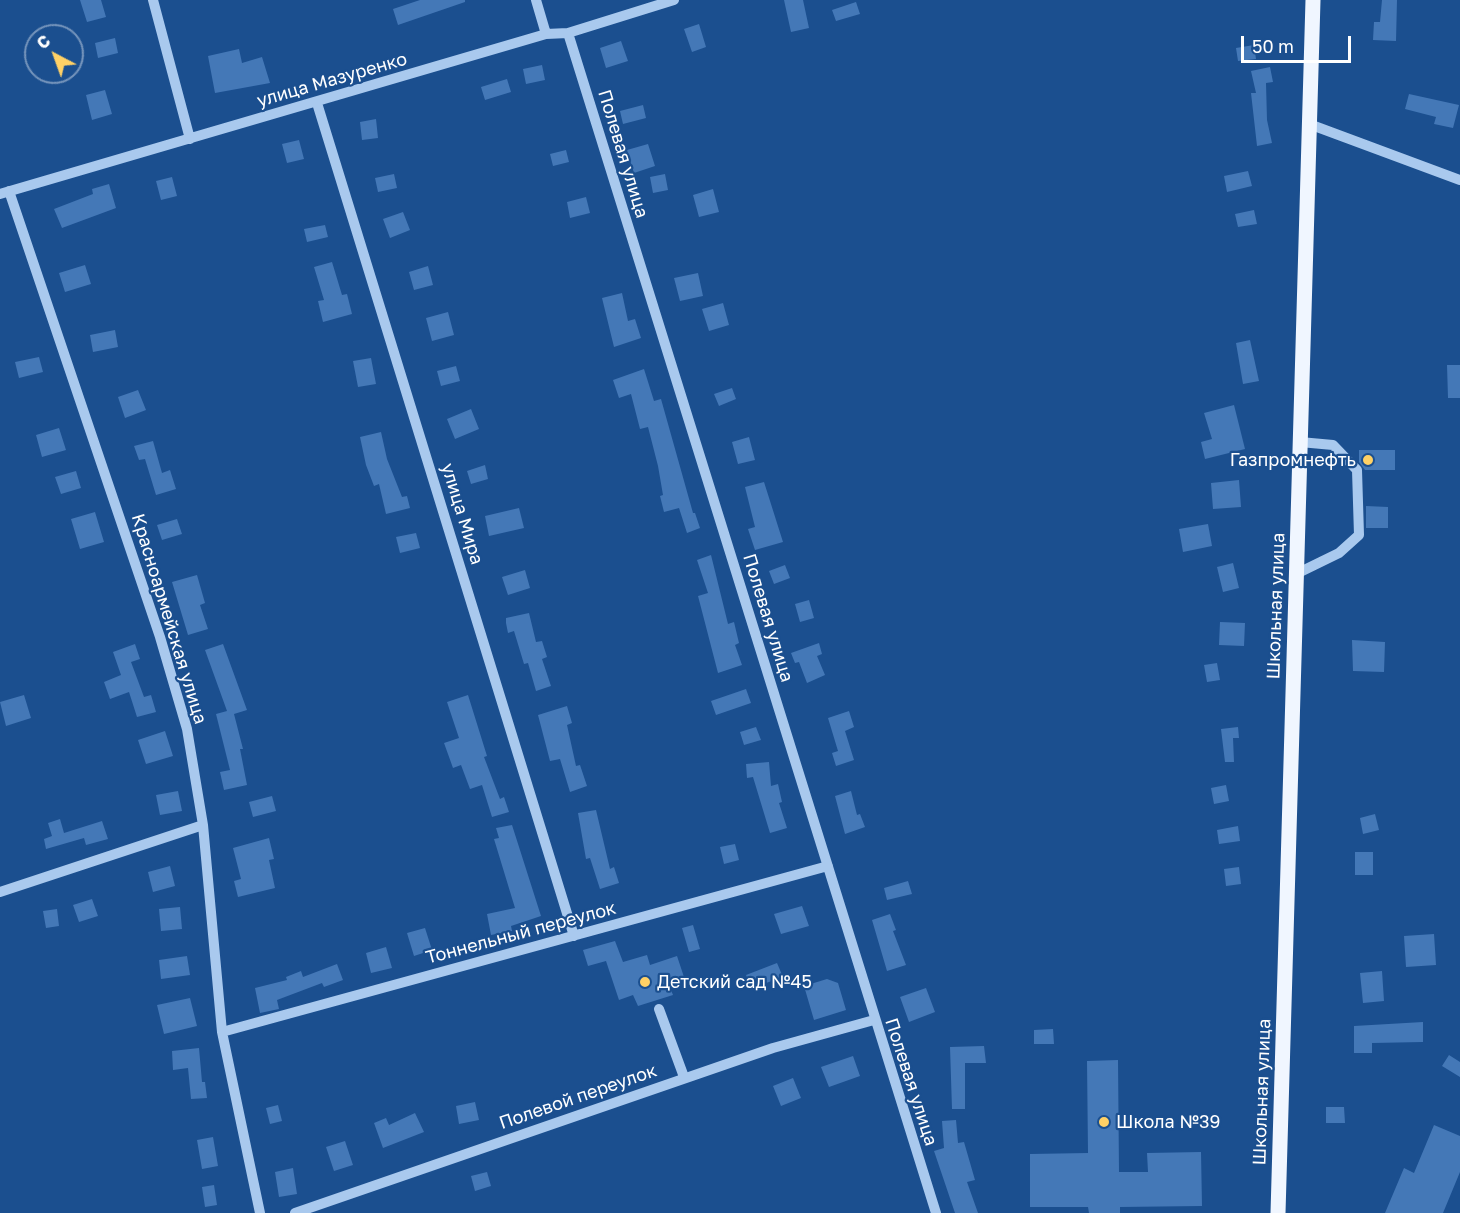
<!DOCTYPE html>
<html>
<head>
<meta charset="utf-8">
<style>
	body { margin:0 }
	#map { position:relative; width:1460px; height:1213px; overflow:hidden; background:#1b4f8f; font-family:"Golos Text",sans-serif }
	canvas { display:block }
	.north { position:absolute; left:24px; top:24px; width:60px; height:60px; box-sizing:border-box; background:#1b4f8f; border:2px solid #7695bc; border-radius:50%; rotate:319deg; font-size:16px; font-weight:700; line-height:24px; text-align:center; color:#fff }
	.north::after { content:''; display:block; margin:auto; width:21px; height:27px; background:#ffd166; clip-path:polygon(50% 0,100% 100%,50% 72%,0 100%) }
	.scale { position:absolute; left:1241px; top:36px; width:110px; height:27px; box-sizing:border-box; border:3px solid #fff; border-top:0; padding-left:8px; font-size:18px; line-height:21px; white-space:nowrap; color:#fff; -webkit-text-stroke:4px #1b4f8f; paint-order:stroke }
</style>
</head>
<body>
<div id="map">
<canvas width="1460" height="1213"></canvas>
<div class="north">С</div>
<div class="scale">50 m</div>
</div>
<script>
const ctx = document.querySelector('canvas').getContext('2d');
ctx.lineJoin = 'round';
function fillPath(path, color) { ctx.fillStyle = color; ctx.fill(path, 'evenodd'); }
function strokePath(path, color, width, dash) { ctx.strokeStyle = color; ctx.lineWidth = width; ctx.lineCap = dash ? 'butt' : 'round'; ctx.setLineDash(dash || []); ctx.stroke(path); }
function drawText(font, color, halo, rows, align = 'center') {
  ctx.font = font + ' "Golos Text",sans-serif'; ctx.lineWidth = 4.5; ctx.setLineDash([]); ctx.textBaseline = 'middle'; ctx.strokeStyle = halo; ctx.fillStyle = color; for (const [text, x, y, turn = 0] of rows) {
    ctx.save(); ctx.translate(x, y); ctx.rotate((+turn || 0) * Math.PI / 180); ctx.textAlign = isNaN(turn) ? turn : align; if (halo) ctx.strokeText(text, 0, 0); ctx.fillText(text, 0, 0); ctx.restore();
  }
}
fillPath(new Path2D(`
	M80,0H101L106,17L87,22Z
	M420,0H465V2L398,25L393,9Z
	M784,0H803L809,28L791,32Z
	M1382,0H1397L1396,41L1373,40L1374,22H1380Z
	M856,2L860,14L836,21L832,10Z
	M699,24L706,47L692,52L684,29Z
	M115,38L118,53L98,58L95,43Z
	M621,41L628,61L606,68L600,48Z
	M1254,45L1256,59L1238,61L1236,48Z
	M239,49L242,63L262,57L270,83L215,93L208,56Z
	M542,65L545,80L526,84L523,69Z
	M1270,67L1273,82L1266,83L1267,120L1272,143L1257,146L1251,93H1256L1251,71Z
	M507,79L511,92L485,100L481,87Z
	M105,90L112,114L92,120L86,95Z
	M1409,94L1459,105L1453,128L1434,124L1436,117L1405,109Z
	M643,105L646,118L623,124L620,111Z
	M376,119L378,138L362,140L360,122Z
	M299,140L304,159L287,163L282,144Z
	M648,144L655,166L634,173L627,150Z
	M566,150L569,162L553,166L550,154Z
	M1248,171L1252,186L1227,192L1224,176Z
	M394,174L397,188L378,192L375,178Z
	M665,174L668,190L653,193L650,177Z
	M172,177L177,196L161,200L156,181Z
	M109,184L116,208L62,228L54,209L93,194L92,189Z
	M713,189L719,212L699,217L693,195Z
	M586,197L590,213L570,218L567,202Z
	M1254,210L1257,224L1238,227L1235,214Z
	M403,212L410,230L390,238L383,219Z
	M325,225L328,237L307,242L304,229Z
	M332,262L342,295L347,294L352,314L323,322L318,301L324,300L314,267Z
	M85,265L91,284L65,292L59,273Z
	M428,266L433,285L414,290L409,272Z
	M698,273L703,296L680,301L674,278Z
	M622,293L628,321L635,319L641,338L614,347L602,298Z
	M723,303L729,325L709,331L702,309Z
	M448,312L454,335L432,341L426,318Z
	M115,330L118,347L93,352L90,335Z
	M1250,340L1259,381L1243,384L1236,343Z
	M39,357L43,372L19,378L15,362Z
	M371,358L376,384L358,387L353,361Z
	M1447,365H1460V398H1448Z
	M456,366L460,381L441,386L437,371Z
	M644,369L654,401L661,399L693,513H695L700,528L687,533L679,508L664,512L660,496L663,495L658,466L648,427L640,429L631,394L619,398L613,380Z
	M732,388L736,399L719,406L714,394Z
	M138,390L146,410L125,418L118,397Z
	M1234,405L1245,449L1205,459L1201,442L1212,439L1204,413Z
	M471,409L479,429L455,439L447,419Z
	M59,428L66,450L42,457L36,435Z
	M381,432L387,459L402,497L407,496L410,508L386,514L379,484L374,486L366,465L360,437Z
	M749,437L755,460L738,464L732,442Z
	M153,441L162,473L170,470L176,489L156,495L145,459L139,460L134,446Z
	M1359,450H1395V470H1365L1359,462Z
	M485,465L488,479L471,484L467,471Z
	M76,471L81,488L61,494L55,477Z
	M1239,480L1241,507L1213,509L1211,483Z
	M764,482L783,542L755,550L748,529L755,527L745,487Z
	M1366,506L1388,507V528H1366Z
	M519,508L524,528L489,536L485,516Z
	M95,512L104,542L80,549L71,519Z
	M177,519L182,534L162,540L157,525Z
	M1208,524L1212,546L1183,552L1179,529Z
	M416,533L420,548L400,553L396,537Z
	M711,555L728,624L734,622L739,643L735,645L742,665L718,673L698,596L708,593L697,560Z
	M1233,563L1239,588L1223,592L1217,567Z
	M785,565L790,578L774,584L769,571Z
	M525,570L530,588L508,595L502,577Z
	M197,575L205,603L200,605L208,629L188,635L172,582Z
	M809,600L814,618L800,622L795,604Z
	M529,613L536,642L542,641L547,657L542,659L551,686L536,691L528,663L524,664L514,631L508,633L506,623V618Z
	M1220,622L1245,623L1244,646L1219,645Z
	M1352,640L1385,642L1384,672L1353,671Z
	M819,643L822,654L817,656L825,675L807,683L799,662L795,663L791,653Z
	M135,644L140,659L131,662L144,697L151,695L156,712L137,717L129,692L110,699L104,682L121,675L113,652Z
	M223,644L247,710L234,714L243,749H240L247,785L224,790L220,772L230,770L216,714L227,711L205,650Z
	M1217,663L1220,680L1207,682L1204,665Z
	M746,689L751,703L716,715L711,701Z
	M24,695L31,718L6,726L0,702Z
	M468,695L487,756L484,757L500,799L504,797L509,812L492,817L482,785L470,789L461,765L453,768L444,743L459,738L447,702Z
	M567,706L572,723L567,725L576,766L580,765L587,786L570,792L560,759L550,761L538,715Z
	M849,711L854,727L845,731L854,760L836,766L832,753L838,751L828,718Z
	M756,727L761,740L744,745L740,732Z
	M1238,727L1239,738H1233L1234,762H1225L1221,729Z
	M165,731L173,756L146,764L138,740Z
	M769,762L771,786L778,784L782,802L779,803L787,828L770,833L753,777L747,778L746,764Z
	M1226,785L1229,801L1214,804L1211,788Z
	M178,791L182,811L160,815L156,795Z
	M851,791L857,815L860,814L865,827L845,834L835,796Z
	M272,796L276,811L253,817L249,802Z
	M596,810L610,869L614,867L619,883L600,889L590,858L586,859L578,813Z
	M1375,814L1379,830L1363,834L1360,818Z
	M60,819L64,833L102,821L108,839L86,845L84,838L46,849L44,839L52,836L48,823Z
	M512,825L541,916L511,926L512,931L491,935L487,914L515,908L494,839L499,838L496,828Z
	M1238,826L1240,841L1219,844L1217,830Z
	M269,838L274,859L269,860L275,888L238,897L234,881L241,879L233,848Z
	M735,844L739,860L724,864L720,847Z
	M1355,852H1373V875H1355Z
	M170,866L175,886L153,892L148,872Z
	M1239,867L1241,884L1226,886L1224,869Z
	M908,881L912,894L887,900L884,888Z
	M92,899L98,916L79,922L73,905Z
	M802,906L809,926L781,934L774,914Z
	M180,907L182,929L161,931L159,909Z
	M57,909L59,926L46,928L43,911Z
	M890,914L896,930L893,931L906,965L887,971L872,920Z
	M693,925L700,949L689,952L682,928Z
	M425,928L432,950L414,956L407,933Z
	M1434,934L1436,965L1406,967L1404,936Z
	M615,941L623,962L647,955L650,965L677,956L685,980L669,985L673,995L638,1006L633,995L619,1000L606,961L588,966L583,950Z
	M386,947L392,968L371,973L366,953Z
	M187,956L190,975L161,979L159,960Z
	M777,963L783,977L752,988L746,975Z
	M337,964L343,980L324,987L322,983L277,1000L279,1009L260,1013L255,988L287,980L286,977L301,971L303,977Z
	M1382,971L1384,1001L1363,1003L1360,973Z
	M827,979L838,983L846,1010L814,1020L804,986Z
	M926,988L935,1012L909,1022L900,997Z
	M190,998L197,1026L164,1034L157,1005Z
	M1423,1022V1042L1372,1043V1053H1354V1026Z
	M1053,1029L1054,1044H1034V1030Z
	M984,1046L986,1063H965V1109H952L950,1047Z
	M199,1048L202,1082H205L207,1098L191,1099L188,1068L173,1070L172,1051Z
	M1449,1055L1460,1062V1077L1442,1066Z
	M853,1056L860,1076L829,1087L821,1067Z
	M1118,1060L1119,1172H1148L1147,1153L1201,1152L1202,1206L1120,1207V1213H1089L1088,1207H1030V1154L1088,1153L1087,1061Z
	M793,1078L801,1098L781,1106L773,1086Z
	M475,1102L479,1120L459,1124L456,1106Z
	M278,1105L282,1121L270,1124L266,1108Z
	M1326,1107H1344L1345,1123H1326Z
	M415,1113L424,1132L383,1148L374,1123L386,1118L389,1125Z
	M956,1120L958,1143L964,1142L975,1180L967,1182L978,1213H955L934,1151L944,1148L942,1121Z
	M1434,1125L1460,1136V1172L1443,1213H1385L1404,1168L1414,1173Z
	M213,1137L218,1166L202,1169L197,1140Z
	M345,1141L353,1165L334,1171L326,1147Z
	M293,1168L297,1194L279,1197L275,1172Z
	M487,1172L491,1186L475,1191L471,1176Z
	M214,1185L217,1205L205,1207L202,1187Z`), '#4478b7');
strokePath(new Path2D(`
	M153,0L190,139
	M536,0L546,34
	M568,33L936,1213
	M317,103L574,936
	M1309,124L1460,180
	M9,191L160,637L187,729L203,825L222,1032L260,1213
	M0,194L546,34L568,33L674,0
	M1296,574L1339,553L1359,535L1357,470L1333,445L1300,442
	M0,892L203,825
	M659,1009L684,1077
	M222,1032L828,866
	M295,1213L773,1048L874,1020`), '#a9c9ee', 10);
strokePath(new Path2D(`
	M1278,1213L1313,0`), '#f0f6ff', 15);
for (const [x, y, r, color] of [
	[1368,460,6,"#ffd166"],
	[645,982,6,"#ffd166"],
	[1104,1122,6,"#ffd166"]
]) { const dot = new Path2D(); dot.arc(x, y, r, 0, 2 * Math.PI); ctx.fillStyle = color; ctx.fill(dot); strokePath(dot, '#1b4f8f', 2); }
drawText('18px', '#fff', '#1b4f8f', [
	["улица Мазуренко",332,80,-16],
	["Полевая улица",623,154,73],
	["улица Мира",462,514,73],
	["Школьная улица",1276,606,-88],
	["Полевая улица",768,618,73],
	["Красноармейская улица",169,619,73],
	["Тоннельный переулок",521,933,-15],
	["Полевая улица",911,1082,72],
	["Школьная улица",1262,1092,-88],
	["Полевой переулок",578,1097,-19]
]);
drawText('18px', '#fff', '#1b4f8f', [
	["Газпромнефть",1356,460,"right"],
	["Детский сад №45",657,982],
	["Школа №39",1116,1122]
], 'left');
</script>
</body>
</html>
